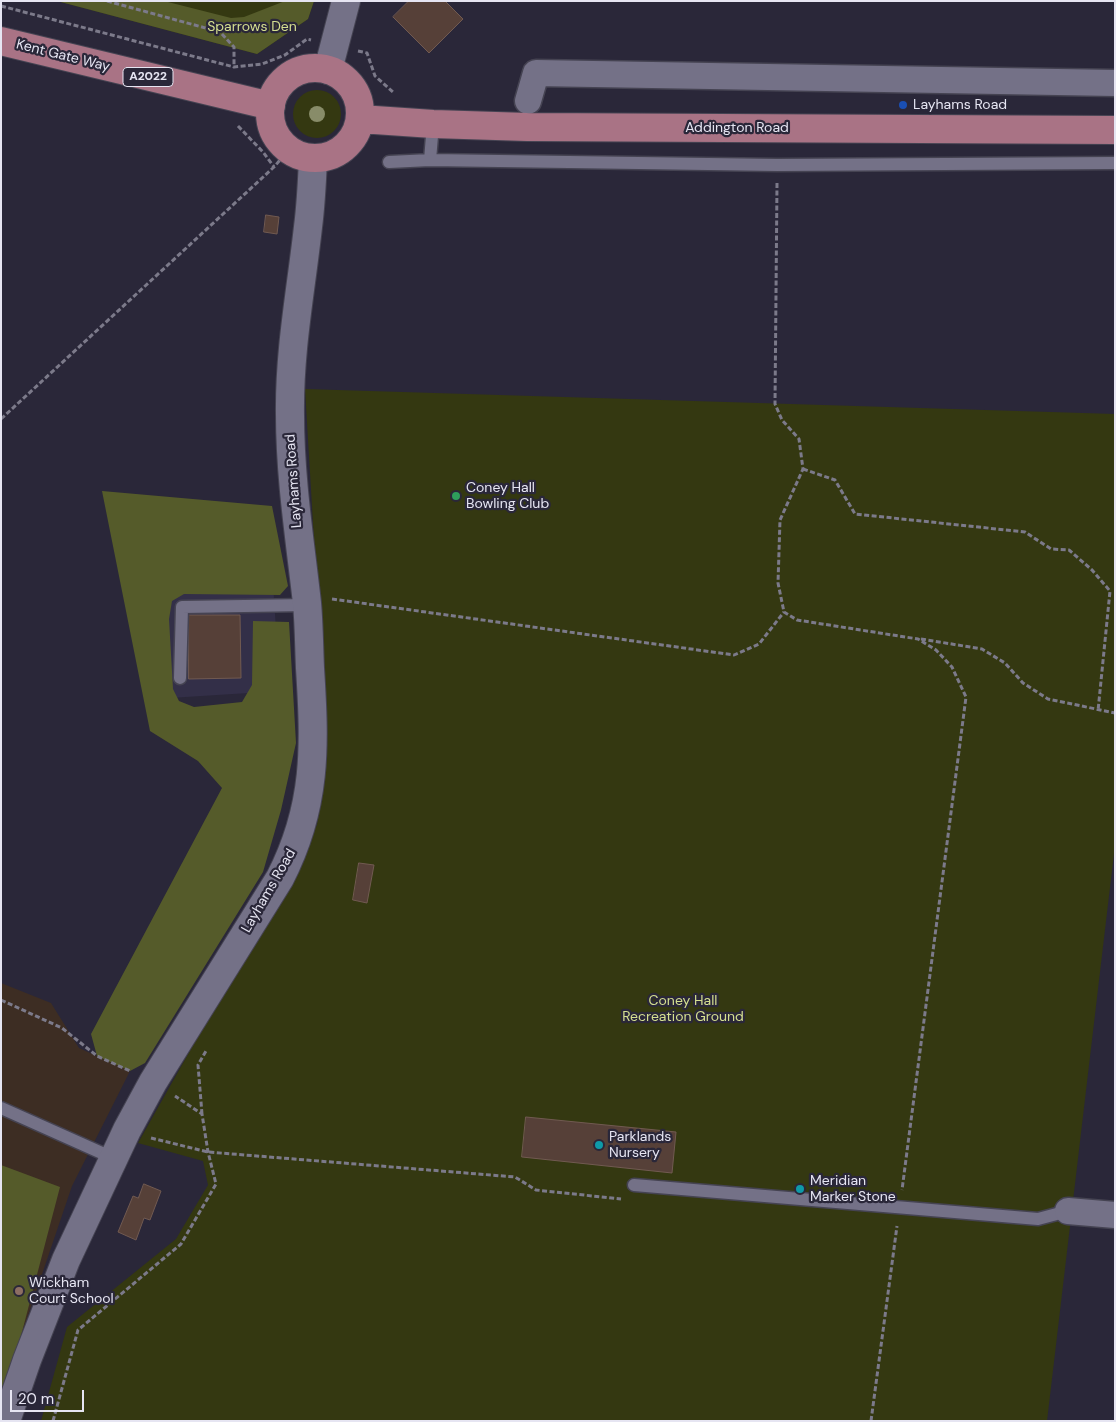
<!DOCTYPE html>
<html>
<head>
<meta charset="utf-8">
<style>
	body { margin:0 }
	#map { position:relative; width:1116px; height:1422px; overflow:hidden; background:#2a2739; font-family:"DM Sans",sans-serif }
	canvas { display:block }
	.frame { position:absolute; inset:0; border:2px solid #e6e5f2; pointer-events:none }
	.scale { position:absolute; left:10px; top:1390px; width:74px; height:22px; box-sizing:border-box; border:2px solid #e6e5f2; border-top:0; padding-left:6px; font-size:15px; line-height:18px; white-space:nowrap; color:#e6e5f2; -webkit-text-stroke:4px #2a2739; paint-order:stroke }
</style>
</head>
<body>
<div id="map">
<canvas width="1116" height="1422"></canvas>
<div class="frame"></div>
<div class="scale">20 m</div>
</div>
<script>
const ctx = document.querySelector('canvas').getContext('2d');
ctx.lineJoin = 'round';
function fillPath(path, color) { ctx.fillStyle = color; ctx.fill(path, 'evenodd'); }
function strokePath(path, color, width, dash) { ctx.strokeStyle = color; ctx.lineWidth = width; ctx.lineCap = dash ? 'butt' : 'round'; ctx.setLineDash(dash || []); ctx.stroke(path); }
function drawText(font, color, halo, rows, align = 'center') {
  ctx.font = font + ' "DM Sans",sans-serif'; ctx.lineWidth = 4.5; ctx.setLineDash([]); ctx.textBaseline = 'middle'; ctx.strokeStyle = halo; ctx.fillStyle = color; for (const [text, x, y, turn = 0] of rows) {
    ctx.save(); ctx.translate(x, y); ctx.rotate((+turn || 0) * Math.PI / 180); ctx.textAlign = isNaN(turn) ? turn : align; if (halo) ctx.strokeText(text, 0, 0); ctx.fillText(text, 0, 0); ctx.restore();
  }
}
fillPath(new Path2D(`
	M271,553L280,691L154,699L145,560Z`), '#332f48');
fillPath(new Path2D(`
	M1,983L51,1003L79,1048L130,1071L72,1186L1,1395Z`), '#3d2d23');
fillPath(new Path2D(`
	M57,1H314L308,19L257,54Z
	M293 114a24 24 0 1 1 48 0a24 24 0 1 1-48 0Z
	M305,389L1115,414V845L1047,1421H41L67,1327L176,1239L208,1185L203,1161L138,1143L317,825L326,741Z`), '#343811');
fillPath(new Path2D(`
	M57,1H164L231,18L244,17L285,1H314L308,19L257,54Z
	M102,491L272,506L288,586L280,595L184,594L172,601L169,619L173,689L179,701L194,707L242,702L252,685L253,621L289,622L296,743L281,810L263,872L145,1063L130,1071L97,1056L91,1034L222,788L198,761L150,731Z
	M1,1165L60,1187L1,1412Z`), '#555b2a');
const building = new Path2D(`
	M409,1H445L463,19L429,53L393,17Z
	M266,215L279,217L277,234L264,232Z
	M189,615H240L241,678L189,679Z
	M359,863L374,865L367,903L353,900Z
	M526,1117L676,1132L672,1173L522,1157Z
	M144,1184L161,1191L150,1220L144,1218L136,1240L118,1232L133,1196L138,1198Z`);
fillPath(building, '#564038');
strokePath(building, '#715a51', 1);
const service = new Path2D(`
	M430,160L433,124
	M389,162L430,160L777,165L1115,163
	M180,678L182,607L307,605
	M1,1108L113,1158
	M634,1185L1038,1219L1068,1211`);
const minor = new Path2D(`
	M528,101L536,73L1115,83
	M1068,1211L1115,1215`);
const tertiary = new Path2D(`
	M328,70L346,1
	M6,1421L27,1360L66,1260L127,1130L153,1082L280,878C317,806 315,746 310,668C309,646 309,625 307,603C300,541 290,478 290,415C289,351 301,290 308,227C311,204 312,182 313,159`);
const primary = new Path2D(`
	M1,41L271,106
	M270 113a45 45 0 1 1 90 0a45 45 0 1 1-90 0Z
	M360,119L433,124L527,127L1115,130`);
strokePath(service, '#454352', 15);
strokePath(minor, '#454352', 29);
strokePath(tertiary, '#454352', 30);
strokePath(primary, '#454352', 30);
strokePath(new Path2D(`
	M107,1L220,32L234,47V68
	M1,6L234,67L262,64L285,55L307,39L311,40
	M358,51L367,53L375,76L394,93
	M238,126L263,152L274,167
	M777,183L775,404L782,420L799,439L803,469L780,520L778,583L784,612L797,620L918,639L936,650L952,667L966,697L902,1190
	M1,419L274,167L287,152
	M803,469L835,480L855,514L1025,532L1051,549L1069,550L1092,570L1110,591L1098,711
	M332,599L734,655L759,644L784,612
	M921,639L982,649L1005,663L1023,683L1048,699L1115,713
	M1,1000L62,1028L97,1056L130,1071
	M202,1114L198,1065L206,1051
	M151,1138L208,1152L515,1177L536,1190L621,1199
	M53,1421L78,1330L181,1244L216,1184L208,1152L202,1114L175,1096
	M871,1421L897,1226`), '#7c7a8a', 3, [5, 2.5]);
strokePath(service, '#747187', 12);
strokePath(minor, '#747187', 26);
strokePath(tertiary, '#747187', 28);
strokePath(primary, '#a97385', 28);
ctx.fillStyle = '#888c69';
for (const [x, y] of [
	[317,114]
]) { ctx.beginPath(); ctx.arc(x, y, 8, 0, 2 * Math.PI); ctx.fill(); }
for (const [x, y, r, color] of [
	[903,105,5,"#1a4fb4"],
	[456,496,5,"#2e9e5b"],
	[599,1145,5,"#0f9aa8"],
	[800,1189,5,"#0f9aa8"],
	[19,1291,5,"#8d6e63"]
]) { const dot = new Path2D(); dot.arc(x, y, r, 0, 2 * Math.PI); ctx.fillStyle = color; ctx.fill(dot); strokePath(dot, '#2a2739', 2); }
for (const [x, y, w] of [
	[148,77,50]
]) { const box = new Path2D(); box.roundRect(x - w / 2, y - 9.5, w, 19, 4); ctx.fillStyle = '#2a2739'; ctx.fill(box); strokePath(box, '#e6e5f2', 1); }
drawText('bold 12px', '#e6e5f2', null, [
	["A2022",148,77]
]);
drawText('14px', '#d5df90', '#2a2739', [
	["Sparrows Den",252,27],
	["Coney Hall",683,1001],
	["Recreation Ground",683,1017]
]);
drawText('14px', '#e6e5f2', '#2a2739', [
	["Kent Gate Way",63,56,14],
	["Addington Road",737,128],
	["Layhams Road",294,481,-94],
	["Layhams Road",269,891,-60]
]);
drawText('14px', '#e6e5f2', '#2a2739', [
	["Layhams Road",913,105],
	["Coney Hall",466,488],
	["Bowling Club",466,504],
	["Parklands",609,1137],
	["Nursery",609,1153],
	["Meridian",810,1181],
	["Marker Stone",810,1197],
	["Wickham",29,1283],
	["Court School",29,1299]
], 'left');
</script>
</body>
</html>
